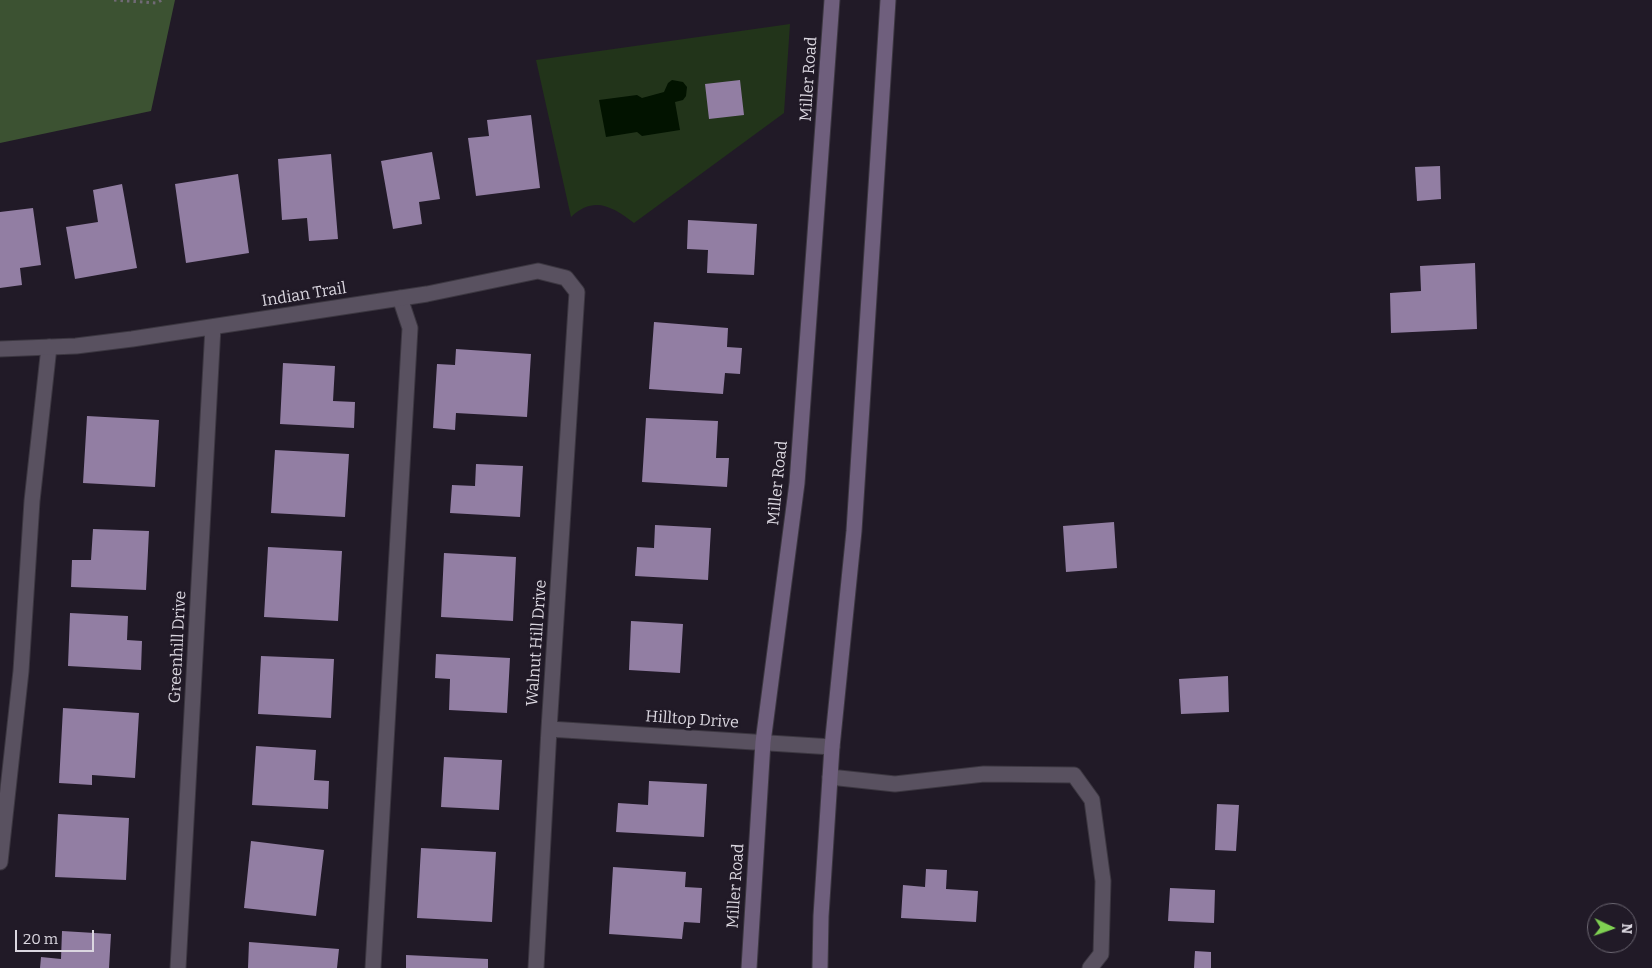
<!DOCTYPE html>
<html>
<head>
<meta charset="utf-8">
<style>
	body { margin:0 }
	#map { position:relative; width:1652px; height:968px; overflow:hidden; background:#211a27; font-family:Bitter,serif }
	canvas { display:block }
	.north { position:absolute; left:1587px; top:903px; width:50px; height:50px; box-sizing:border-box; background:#211a27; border:1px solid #6b6671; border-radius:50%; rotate:93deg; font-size:14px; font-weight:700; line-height:20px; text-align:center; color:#dbd7e0 }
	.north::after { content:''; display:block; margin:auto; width:18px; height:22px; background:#7fd052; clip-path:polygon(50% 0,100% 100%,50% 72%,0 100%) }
	.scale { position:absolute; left:15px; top:930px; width:79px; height:22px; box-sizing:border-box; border:2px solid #dbd7e0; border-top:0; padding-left:6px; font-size:15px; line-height:18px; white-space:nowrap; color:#dbd7e0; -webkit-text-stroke:4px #211a27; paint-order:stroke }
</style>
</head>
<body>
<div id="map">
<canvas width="1652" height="968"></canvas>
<div class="north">N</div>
<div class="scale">20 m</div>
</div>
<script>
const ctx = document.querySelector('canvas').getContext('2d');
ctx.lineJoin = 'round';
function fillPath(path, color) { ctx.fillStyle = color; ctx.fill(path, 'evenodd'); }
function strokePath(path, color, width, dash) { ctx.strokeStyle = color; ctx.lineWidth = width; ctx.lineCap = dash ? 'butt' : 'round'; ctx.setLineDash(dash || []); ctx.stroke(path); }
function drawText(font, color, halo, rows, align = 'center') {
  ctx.font = font + ' Bitter,serif'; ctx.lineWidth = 5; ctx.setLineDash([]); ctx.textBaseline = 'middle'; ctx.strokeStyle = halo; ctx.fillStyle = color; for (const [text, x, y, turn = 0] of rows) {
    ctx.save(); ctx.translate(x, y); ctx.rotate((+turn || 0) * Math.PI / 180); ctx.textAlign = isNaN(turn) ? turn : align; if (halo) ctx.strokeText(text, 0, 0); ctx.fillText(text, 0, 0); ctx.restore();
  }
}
fillPath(new Path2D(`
	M790,24L784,113L634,223C613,207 594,195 571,217L536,60Z`), '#22341a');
fillPath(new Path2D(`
	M0,0H175L151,111L0,143Z`), '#3c5232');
fillPath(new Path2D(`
	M672,80L683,82L687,87L686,96L683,100L675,102L680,130L642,136L637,132L606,137L599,100L637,95L642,98L664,92L668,83Z`), '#021300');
fillPath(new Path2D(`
	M740,80L744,115L709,119L705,84Z
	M531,115L540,188L476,196L468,138L489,136L487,120Z
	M432,152L440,199L419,202L422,224L393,229L381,161Z
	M331,154L338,239L309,241L307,218L282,220L278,159Z
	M1440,166L1441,199L1417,201L1415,167Z
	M238,174L249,253L186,263L175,184Z
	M122,184L137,268L75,279L66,227L98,222L93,190Z
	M33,208L41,265L20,268L22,285L0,288V212Z
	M688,220L757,224L754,275L707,273L708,250L687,249Z
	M1475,263L1477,329L1391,333L1390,293L1421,291L1420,266Z
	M654,322L728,328L727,347L742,348L740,374L725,373L723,394L649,389Z
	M456,349L531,354L527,417L456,413L455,430L433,428L437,364L455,365Z
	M283,363L335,366L333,401L355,402L354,428L280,424Z
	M87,416L159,420L155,487L83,483Z
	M646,418L718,421L716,458H729L727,487L642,482Z
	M275,450L349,454L345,517L271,513Z
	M476,464L523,466L520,517L450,513L452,485L475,486Z
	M1114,522L1117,568L1066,572L1063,526Z
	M655,525L711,528L708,580L635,576L637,547L654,548Z
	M93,529L149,531L146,590L71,587L72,560H91Z
	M268,547L342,551L338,621L264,617Z
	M444,553L516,557L513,621L441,617Z
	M70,613L128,616L127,640L142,641L141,670L68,666Z
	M631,621L683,624L680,673L629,670Z
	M436,654L510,658L507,713L449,710L450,679L435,678Z
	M261,656L334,659L331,718L258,714Z
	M1228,676L1229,712L1181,714L1179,679Z
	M63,708L139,713L135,778L92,775V785L59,783Z
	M256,746L316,750L314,780L329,781L328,809L252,805Z
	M444,757L502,760L499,810L441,807Z
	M649,781L707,784L704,837L616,832L618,803L648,805Z
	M1217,804L1239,805L1236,851L1215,850Z
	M58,814L129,818L126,880L55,877Z
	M251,841L324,850L316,916L244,908Z
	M421,848L496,852L492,922L417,918Z
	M613,867L686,872L685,887L702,888L700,923L684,922L682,939L609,934Z
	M926,869L947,870L946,889L978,891L976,922L901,918L903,885L925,887Z
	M1170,888L1215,890L1214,923L1168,921Z
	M62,931L111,934L109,968H40L41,957L61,959Z
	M249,942L339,949L337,968H248Z
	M1195,951L1211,952V968H1194Z
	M406,955L488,959V968H406Z`), '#927ea3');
const service = new Path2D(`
	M830,777L895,784L984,774L1074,775L1092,800L1103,881L1101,954L1090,968
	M0,862L21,671L32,501L49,347
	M373,968L410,328L400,298`);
const minor = new Path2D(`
	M0,349L76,346L132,339L427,294L538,271L566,278L577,292L549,729L536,968
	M549,729L832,747
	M178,968L213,327`);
const secondary = new Path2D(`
	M749,968L763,742L797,483L832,0
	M820,968L821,916L832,747L854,531L888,0`);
strokePath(service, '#3c3741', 17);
strokePath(minor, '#3c3741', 17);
strokePath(secondary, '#3c3741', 17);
strokePath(new Path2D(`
	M114,0L156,3L162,0`), '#706a75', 3, [2.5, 4]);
strokePath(service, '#595160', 15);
strokePath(minor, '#595160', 15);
strokePath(secondary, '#6f5f7d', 15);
drawText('16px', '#dbd7e0', '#211a27', [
	["Miller Road",809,79,-86],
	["Indian Trail",304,295,-9],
	["Miller Road",778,483,-84],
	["Walnut Hill Drive",537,643,-86],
	["Greenhill Drive",178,647,-87],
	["Hilltop Drive",692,720,4],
	["Miller Road",736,886,-86]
]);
</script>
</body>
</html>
